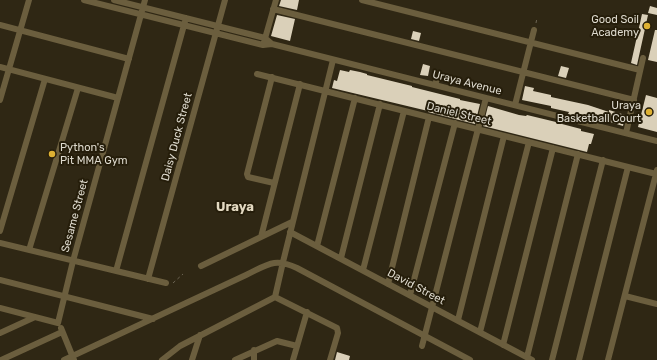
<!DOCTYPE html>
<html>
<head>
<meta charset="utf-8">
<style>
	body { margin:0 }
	canvas { display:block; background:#2f2714 }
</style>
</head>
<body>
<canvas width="657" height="360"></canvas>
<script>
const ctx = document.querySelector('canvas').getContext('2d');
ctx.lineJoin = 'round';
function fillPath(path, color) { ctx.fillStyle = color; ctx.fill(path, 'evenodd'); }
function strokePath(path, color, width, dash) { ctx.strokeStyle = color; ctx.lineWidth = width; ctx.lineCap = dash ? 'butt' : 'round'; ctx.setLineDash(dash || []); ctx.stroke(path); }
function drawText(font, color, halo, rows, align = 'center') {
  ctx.font = font + ' Rubik,sans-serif'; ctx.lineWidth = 4; ctx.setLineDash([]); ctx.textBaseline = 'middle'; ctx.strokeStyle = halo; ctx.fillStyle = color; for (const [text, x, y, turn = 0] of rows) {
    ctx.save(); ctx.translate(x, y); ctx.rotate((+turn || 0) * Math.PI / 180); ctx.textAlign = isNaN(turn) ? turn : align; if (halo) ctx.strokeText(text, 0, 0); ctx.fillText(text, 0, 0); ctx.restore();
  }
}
fillPath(new Path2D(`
	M281,0H299L297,10L279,6Z
	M650,6L657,8V15L648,13Z
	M642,14L648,15L637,65L631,63Z
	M277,15L295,19L290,41L271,36Z
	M655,30H657V62L648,60Z
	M413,31L421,33L419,41L411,39Z
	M423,64L430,66L428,76L420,75Z
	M561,66L569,68L566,78L558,76Z
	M340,70L349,72L350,70L360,72L367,74V75L412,86V87L460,99V100L480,104L475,124L428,112V111L332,88L334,80L337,81Z
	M525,86L534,88L533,91L551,95V97L588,105L609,112V110L625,115L623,126L594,117V118L575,114V116L568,114L569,112L551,108V106L522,100Z
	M646,95L657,98V132L638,127Z
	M488,106L519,115L526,116L527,115L556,122V121L563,122L562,124L581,129V131L594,134L591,144H589L587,152L483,126Z
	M337,352L350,356L349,360H335Z`), '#dad0b9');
strokePath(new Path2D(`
	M536,23L537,18
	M173,283L183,274`), '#6c6554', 1, [3, 3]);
strokePath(new Path2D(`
	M84,0L263,45L272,44L657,141
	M114,0L265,38L272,44
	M362,0L640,70
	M273,9L634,100
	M0,25L129,59
	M264,42L276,0
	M0,67L118,98
	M257,74L656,174
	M272,77L247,174L248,177L274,183
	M435,85L439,73
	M0,100L29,0
	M515,105L534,30
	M626,133L643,58
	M0,231L45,79
	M290,232L532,360
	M261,237L300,84
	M0,243L166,283
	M317,246L355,98
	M29,250L78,88
	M341,258L380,104
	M201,266L292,222
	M363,270L404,111
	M116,271L186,18
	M148,279L225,0
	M0,280L153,319
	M388,284L429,117
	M410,295L455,123
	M625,296L657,304
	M275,297L283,262L333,60
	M275,297L337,328L338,333L330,360
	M0,308L58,323
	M458,320L504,136
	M58,323L73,261L145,0
	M61,328L74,360
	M480,332L529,142
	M0,333L35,317
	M503,345L553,148
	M422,346L486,98
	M254,350V360
	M527,357L578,154
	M1,360L62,332
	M64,360L246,275C267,265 274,257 297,268L470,360
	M162,360L180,346L275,297
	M192,360L200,335
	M235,360L277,341L297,346
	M293,360L307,312
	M552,360L603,160
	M579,360L628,167
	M608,360L657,170`), '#6b5e3e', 6);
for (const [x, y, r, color] of [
	[647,26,4,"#deb133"],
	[649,112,4,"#deb133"],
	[52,154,4,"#deb133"]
]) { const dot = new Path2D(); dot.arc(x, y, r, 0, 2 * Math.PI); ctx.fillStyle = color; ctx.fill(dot); strokePath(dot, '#251d0a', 1.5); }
drawText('11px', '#dedace', '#251d0a', [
	["Good Soil",639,20],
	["Academy",639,33],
	["Uraya",641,106],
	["Basketball Court",641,119],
	["Python's",60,148,"left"],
	["Pit MMA Gym",60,161,"left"]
], 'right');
drawText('11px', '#dedace', '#251d0a', [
	["Uraya Avenue",467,83,14],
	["Daniel Street",459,114,14],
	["Daisy Duck Street",177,137,-75],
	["Sesame Street",75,216,-75],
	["David Street",416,287,28]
]);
drawText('bold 13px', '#e3d9c1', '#251d0a', [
	["Uraya",235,207]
]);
</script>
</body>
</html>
